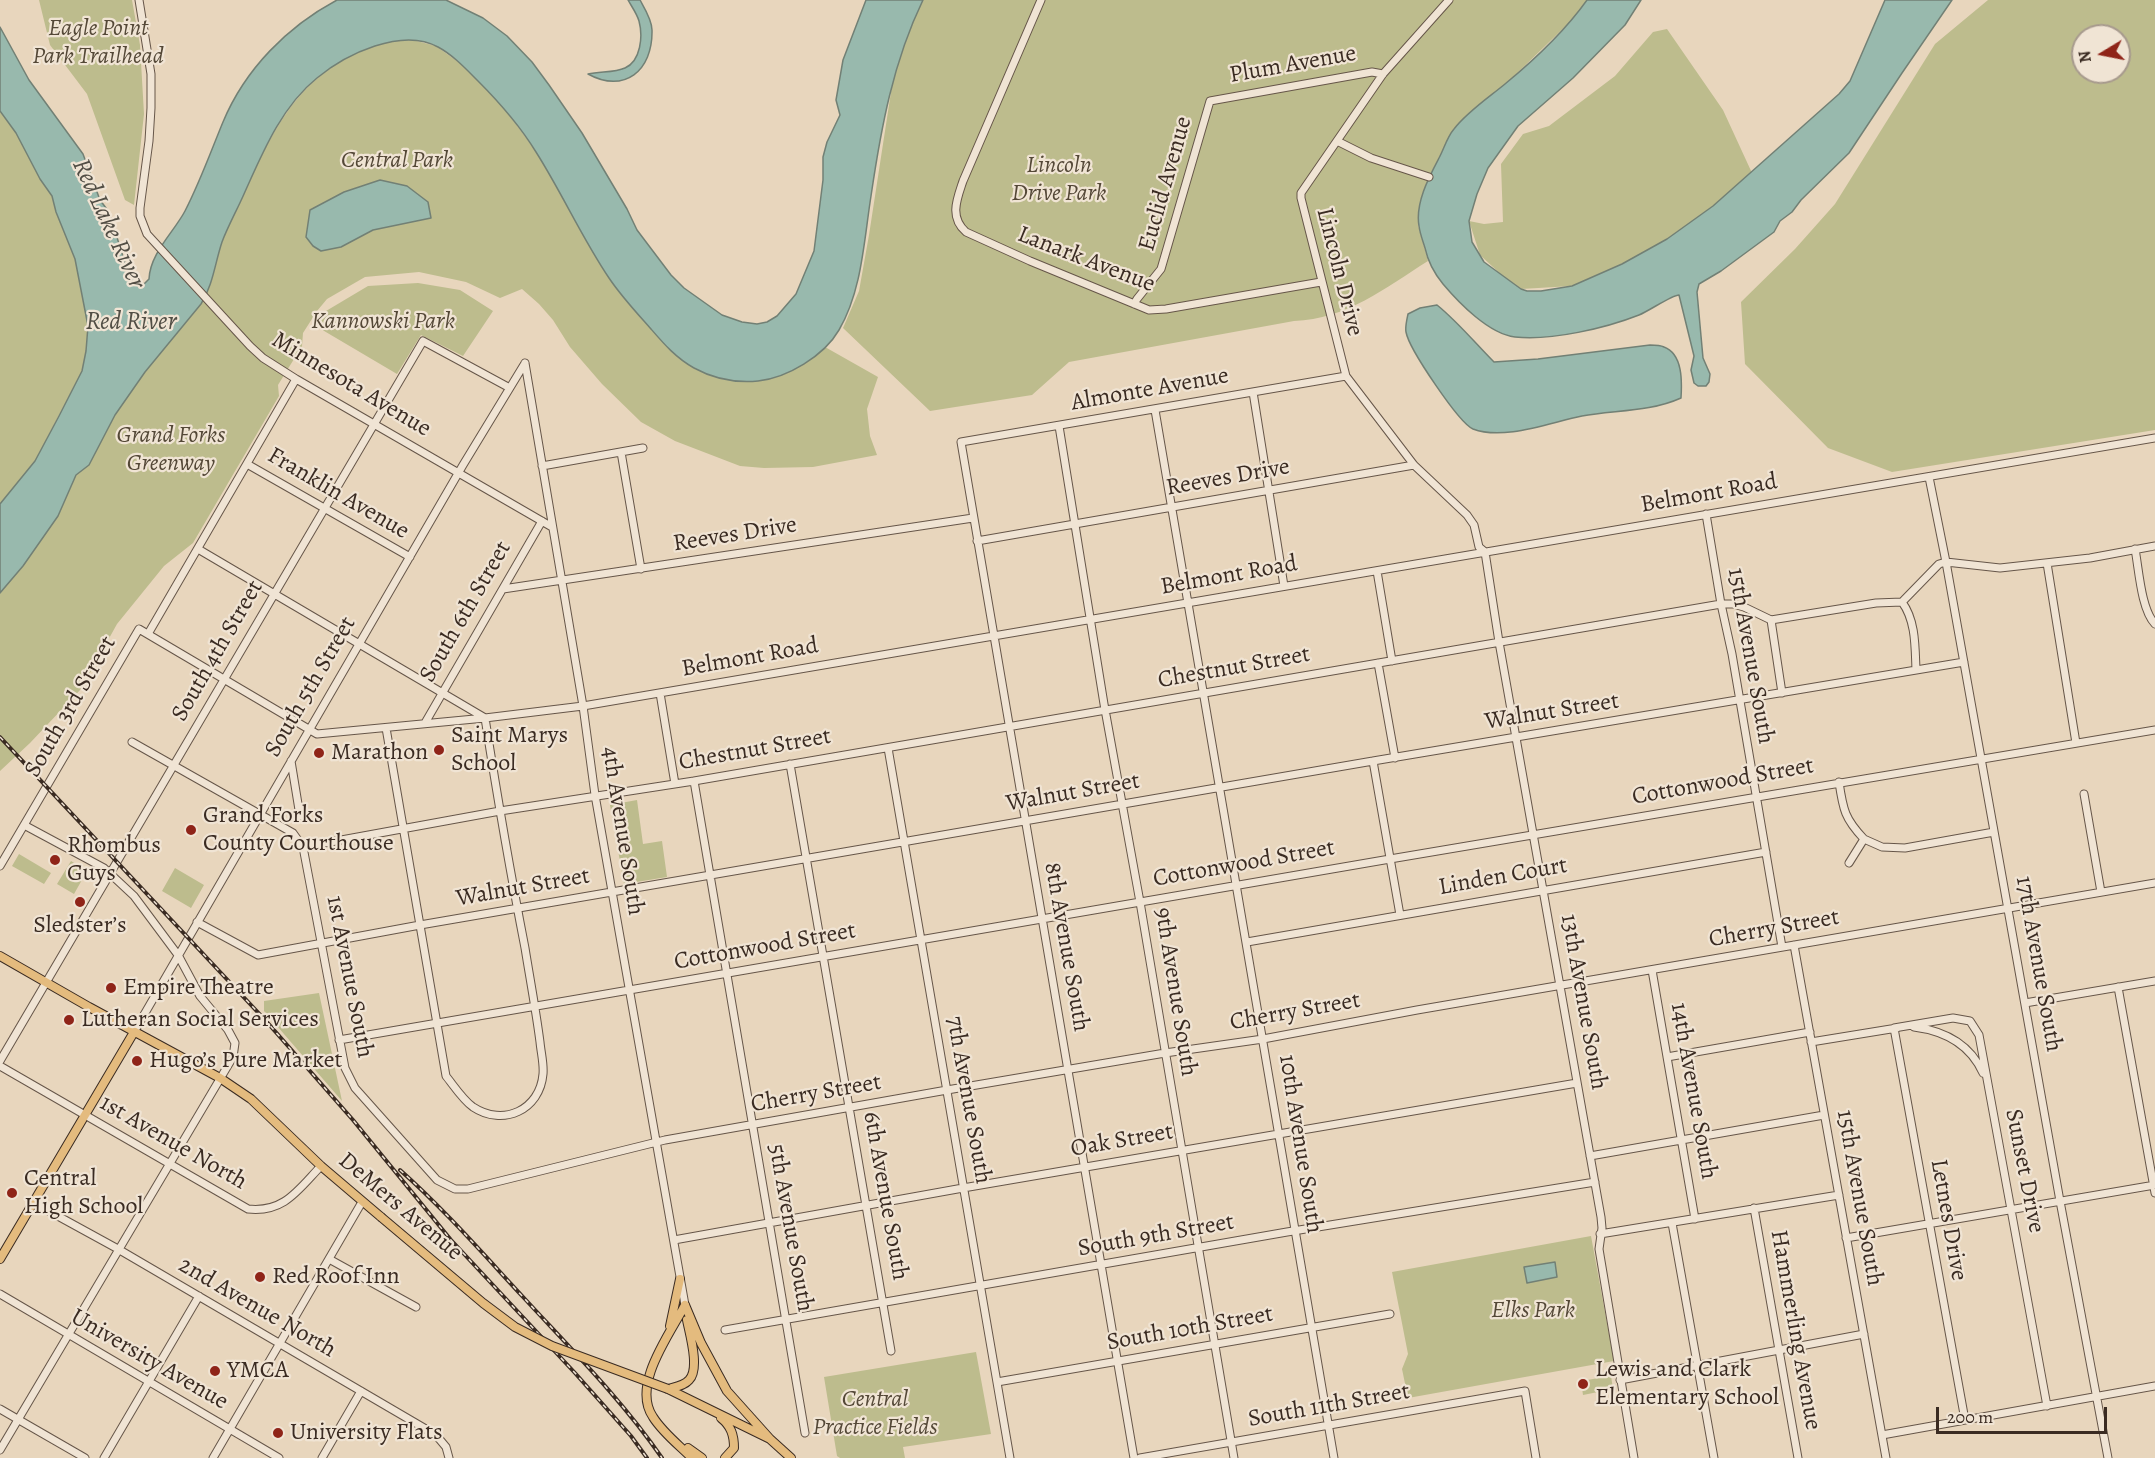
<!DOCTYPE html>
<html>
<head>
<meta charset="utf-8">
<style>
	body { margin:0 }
	#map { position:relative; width:2155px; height:1458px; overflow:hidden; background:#e8d6bd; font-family:Alegreya,serif }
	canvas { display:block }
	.north { position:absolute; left:2071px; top:24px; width:60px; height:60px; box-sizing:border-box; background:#f0e4d4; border:2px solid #a79a8d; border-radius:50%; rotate:260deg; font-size:16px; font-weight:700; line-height:24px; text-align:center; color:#3a2b22 }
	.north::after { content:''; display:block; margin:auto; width:21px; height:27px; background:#8f2418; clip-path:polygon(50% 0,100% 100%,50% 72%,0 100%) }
	.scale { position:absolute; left:1936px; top:1407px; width:171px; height:27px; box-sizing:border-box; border:3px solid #3a2b22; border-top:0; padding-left:8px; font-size:18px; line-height:21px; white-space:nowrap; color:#3a2b22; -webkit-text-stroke:4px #f0e4d4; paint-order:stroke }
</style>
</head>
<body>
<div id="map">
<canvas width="2155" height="1458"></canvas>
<div class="north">N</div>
<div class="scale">200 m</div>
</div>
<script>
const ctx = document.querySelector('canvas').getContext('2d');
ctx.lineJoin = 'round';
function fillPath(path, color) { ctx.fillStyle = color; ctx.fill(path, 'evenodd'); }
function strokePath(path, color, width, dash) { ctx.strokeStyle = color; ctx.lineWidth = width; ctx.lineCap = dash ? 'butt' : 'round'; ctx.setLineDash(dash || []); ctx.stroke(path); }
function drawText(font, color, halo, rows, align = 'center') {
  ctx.font = font + ' Alegreya,serif'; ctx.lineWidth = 4.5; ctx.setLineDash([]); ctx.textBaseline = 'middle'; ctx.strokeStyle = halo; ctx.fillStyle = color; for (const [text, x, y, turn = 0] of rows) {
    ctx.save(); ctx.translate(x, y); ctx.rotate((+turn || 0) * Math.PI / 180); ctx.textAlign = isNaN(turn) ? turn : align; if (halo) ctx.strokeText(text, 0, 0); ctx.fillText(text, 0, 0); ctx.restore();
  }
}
fillPath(new Path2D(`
	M39,0H132L140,45L144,114L134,205L125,200L87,94L50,45Z
	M923,0H1587L1574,18L1510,80L1453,130L1429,177L1418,225L1428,261C1385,288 1347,319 1294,321L1069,362L1032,395L930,411L843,328L859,291L869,235L893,79L910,26Z
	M1988,0H2155V430L1892,472L1828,448L1745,364L1741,302L1795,249L1835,204L1935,44ZM2083,36H2119V72H2083Z
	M1667,29L1723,110L1752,173L1713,206L1667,239L1622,264L1572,286L1521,289L1506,279L1480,255L1469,221L1484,224L1503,222L1501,164L1523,134L1549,126L1615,76L1653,32Z
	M409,39L436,46L461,64L501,104L535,150L572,212L674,354L695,369L722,379L744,382L800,366L825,347L878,377L867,409L870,436L877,455L813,467L764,468L740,466L675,441L641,422L602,384L570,347L553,320L539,304L522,289L500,298L466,282L419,272L365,277L327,299L317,311L303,333L302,346L278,385L279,396L193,543L164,566L117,624L81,689L30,743L0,771V593L23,566L58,516L76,475L89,465L115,415L145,372L201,304C213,284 215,261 223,239C231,220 241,200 250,181C279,117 307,69 377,45C387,41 398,41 409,39Z
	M0,111L16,133L40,179L52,196L56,212L75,259L88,326L86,351L82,371L35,461L0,505Z
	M418,283L460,290L493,311L463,356L421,335L397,374L314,325L321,314L368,286Z
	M637,800L643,844L662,841L667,877L624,884L610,805Z
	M19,854L51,873L44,884L12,866Z
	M71,861L87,871L74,894L57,884Z
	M175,868L204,885L191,908L162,891Z
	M319,993L342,1101L264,1011V1001Z
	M1591,1236L1614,1361L1408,1398L1402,1369L1408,1354L1392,1272Z
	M976,1352L991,1434L903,1447L905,1458H840L837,1456L824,1377Z
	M1611,1376L1613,1389L1583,1395L1581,1381Z`), '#bdbc8d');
const water = new Path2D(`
	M337,0H446L483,18L507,36L532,62L549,85L582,133L627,209L637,230L671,275L684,288L722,315L742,322L757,324L767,322L777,316L796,294L814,251L823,180V157L827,142L840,115L836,100L843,60L866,0H923C893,62 881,128 871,196C864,240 862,291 839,330C824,356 787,378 758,381C736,383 714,379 694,368C676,358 664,344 651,329C636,312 621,296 609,278C582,238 562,193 536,152C520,126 500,103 478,81C466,69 453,55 438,47C402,27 346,54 317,78C281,107 262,154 244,194C237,210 228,226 222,242C215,263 213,285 201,304L145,372L115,415L89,465L76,475L58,516L23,566L0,593V504L35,461L59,416L82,371L86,351L88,326L75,259L56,212L52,196L40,179L16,133L0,111V27L29,80L83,154L100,200L109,212L126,266L137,281L144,284L149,279C150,253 174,232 185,211C200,182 211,151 223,122C245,69 288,26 337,0Z
	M628,0H640C645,9 652,20 652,30C653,71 624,94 588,74C600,71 614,73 625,68C641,61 643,36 639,21C637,14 632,7 628,0Z
	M1587,0H1641L1625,25L1573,78L1518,126L1488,168L1477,194L1469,221L1472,242L1484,262L1521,289L1527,291H1541L1572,286L1622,264L1667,239L1713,206L1839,94L1850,81L1885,0H1952L1902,73L1849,153L1801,200L1792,212L1780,221L1774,232L1721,271L1699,284L1697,292L1703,358L1710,374L1709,382L1706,386H1698L1694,383L1691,370L1694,356L1679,295C1672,295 1649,311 1639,315C1606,328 1551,341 1515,337C1489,334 1459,303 1443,284C1434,273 1428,262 1425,248C1423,241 1420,234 1419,226C1415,203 1429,177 1439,158C1444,149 1447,137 1454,129C1467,112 1488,98 1505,84C1534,60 1565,31 1587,0Z
	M380,180L407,186L428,202L431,218L373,230L341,247L321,251L313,246L306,237L310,210L344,192Z
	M1437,305C1458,322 1475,343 1494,362L1538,359L1650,345C1654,345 1660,345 1664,347C1683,354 1682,382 1681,398C1650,412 1615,410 1582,416C1551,422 1504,441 1473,429C1459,423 1409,349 1406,332C1405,327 1407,319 1408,314L1420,308Z
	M1555,1262L1557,1277L1527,1283L1524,1267Z`);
fillPath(water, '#98b9ad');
strokePath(water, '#728075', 1.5);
const minor = new Path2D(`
	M139,0L151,74V108L149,141L140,208V216L147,234L250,346L263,358L296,379L552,527
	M1041,0L963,181C957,199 949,217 966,232L1030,261L1149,310L1166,309L1321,282
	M1449,0L1383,74L1301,193V198L1346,376L1414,465L1467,515L1474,525L1479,547L1485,552L1499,642L1601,1217L1602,1228L1599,1249L1634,1458
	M1337,141L1371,158L1429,177
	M1134,304L1137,299L1161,269L1210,101L1372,72L1383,74
	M525,363L583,706L595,795L685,1305
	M1253,392L1284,586
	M1155,410L1334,1458
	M1059,426L1104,704L1140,902L1234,1458
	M621,452L641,569
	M247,464L410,557
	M542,466L643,448
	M1929,477L1946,562L2060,1201L2108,1458
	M1706,514L1721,604L1732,654L1782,947
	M977,541L1414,465
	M198,549L485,718C497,795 510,871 525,948C530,979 536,1011 540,1042C541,1053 544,1064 543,1074C540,1110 503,1127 473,1107C463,1100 454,1086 446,1076L386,728
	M2135,549C2139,570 2141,609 2155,624
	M2047,563L2076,743
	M1377,571L1392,661
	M503,589L973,518
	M1902,602C1916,621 1915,647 1916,670
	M1771,620L1782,693
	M148,634L296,379
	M1378,663L1395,758
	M660,693L675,784
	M425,723L542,521
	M132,742L293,833L303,847L345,1068L355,1088L437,1180L455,1189H468L665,1140L947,1090L1165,1053L1263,1039L1417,1010L2155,883
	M888,748L1010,1458
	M291,761L300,816
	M1373,761L1400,915
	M790,764L891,1351
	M694,781L805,1433
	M1839,782C1843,810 1845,819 1864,839L1849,863
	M2084,794L2101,892
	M1864,839L1882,847L1905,848L1994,832
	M303,847L500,811L694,781L1721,604H1733L1744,607L1771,620L1876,603L1902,602L1939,564L1946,562L2000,568L2090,558L2155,546
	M0,866L139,629L317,734L485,718L583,706L2155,438
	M197,922L258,955L420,925L1373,761L1964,662
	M1247,942L1766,852
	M1794,945L1886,1458
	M1652,970L1695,1219
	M2118,987L2155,1193
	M2025,1003L2155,981
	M1914,1027C1945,1031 1970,1044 1983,1073
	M134,1032L463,465L525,363
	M339,1040L1390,859L2155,730
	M1811,1042L1897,1028
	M1667,1057L1810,1032
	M0,1061L423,341L508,387
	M0,1066L248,1209C284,1213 298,1190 321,1166
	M1590,1156L1824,1115
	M34,1203L118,1249L436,1435L446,1447L449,1458
	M1754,1208L1798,1458
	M1672,1223L1714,1458
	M1600,1234L1839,1195
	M1846,1238L2155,1185
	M674,1240L963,1188L1577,1083
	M329,1259L416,1307
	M0,1294L279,1458
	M725,1330L1287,1232L1595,1182
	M1620,1380L1864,1334
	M997,1382L1390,1314
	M0,1409L85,1458
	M1965,1420L1894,1028L1953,1018L1970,1021L1979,1035L2047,1406
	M1882,1435L2155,1386
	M0,1450L233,1057L235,1043L228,1030L200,996L178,955L134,896L104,868L24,825
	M104,1458L199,1296
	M213,1458L362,1202
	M322,1458L361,1391
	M1134,1458L961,442L1346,376
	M1140,1458L1525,1391L1536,1458`);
const major = new Path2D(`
	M0,956L89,1007L220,1078L251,1099L321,1166L381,1217
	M0,1259L134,1032
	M685,1305C670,1334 631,1385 653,1417C663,1433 679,1445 692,1458
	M685,1305L701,1343L727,1391L770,1439
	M670,1326L680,1279
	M668,1389L770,1439L791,1458
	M668,1389C675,1387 684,1386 689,1380C700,1369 690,1335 687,1320
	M721,1418C731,1426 734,1435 734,1448L725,1458
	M688,1448L702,1458`);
strokePath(minor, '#665649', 9);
strokePath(major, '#3a2b22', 10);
strokePath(minor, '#f0e4d4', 7);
strokePath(major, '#e4bb7e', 8);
const rail = new Path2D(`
	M0,737L266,1021L353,1120L451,1240L575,1373L631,1436L647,1458
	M400,1170C445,1210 484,1255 524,1298C572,1350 622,1400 662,1458`);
strokePath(rail, '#3a2b22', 4);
strokePath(rail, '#f0e4d4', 1.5, [4.5]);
const majorBridge = new Path2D(`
	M381,1217L483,1303L515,1327L552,1346L668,1389`);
strokePath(majorBridge, '#3a2b22', 10, []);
strokePath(majorBridge, '#e4bb7e', 8);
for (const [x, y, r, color] of [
	[439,750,6,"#8f2418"],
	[319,753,6,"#8f2418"],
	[191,830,6,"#8f2418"],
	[55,860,6,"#8f2418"],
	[80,902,6,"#8f2418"],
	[111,988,6,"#8f2418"],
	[69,1020,6,"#8f2418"],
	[137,1061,6,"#8f2418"],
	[12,1193,6,"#8f2418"],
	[260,1277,6,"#8f2418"],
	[215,1371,6,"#8f2418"],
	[1583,1384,6,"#8f2418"],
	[278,1433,6,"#8f2418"]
]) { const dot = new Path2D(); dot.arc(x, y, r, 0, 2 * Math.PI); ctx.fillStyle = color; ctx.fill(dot); strokePath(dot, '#f0e4d4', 2); }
drawText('italic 24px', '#544837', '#f0e4d4', [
	["Eagle Point",98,29],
	["Park Trailhead",98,57],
	["Central Park",397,161],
	["Lincoln",1059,166],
	["Drive Park",1059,194],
	["Kannowski Park",383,322],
	["Grand Forks",171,436],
	["Greenway",171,464],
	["Elks Park",1533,1311],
	["Central",875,1400],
	["Practice Fields",875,1428]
]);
drawText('24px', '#3a2b22', '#f0e4d4', [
	["Plum Avenue",1293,65,-10],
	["Euclid Avenue",1166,184,-74],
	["Lanark Avenue",1086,260,21],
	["Lincoln Drive",1339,272,76],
	["Minnesota Avenue",351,385,31],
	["Almonte Avenue",1150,390,-10],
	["Reeves Drive",1228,478,-10],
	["Franklin Avenue",338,494,30],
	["Belmont Road",1709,494,-10],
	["Reeves Drive",735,535,-9],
	["Belmont Road",1229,576,-10],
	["South 6th Street",466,612,-60],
	["South 4th Street",218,651,-60],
	["15th Avenue South",1750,656,80],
	["Belmont Road",750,658,-10],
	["Chestnut Street",1234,668,-10],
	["South 5th Street",311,687,-60],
	["South 3rd Street",71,707,-60],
	["Walnut Street",1552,712,-9],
	["Chestnut Street",755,750,-10],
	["Cottonwood Street",1723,782,-10],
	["Walnut Street",1073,793,-10],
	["4th Avenue South",622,831,81],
	["Cottonwood Street",1244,864,-10],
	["Linden Court",1503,877,-10],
	["Walnut Street",523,888,-10],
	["Cherry Street",1774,929,-10],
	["Cottonwood Street",765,947,-10],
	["8th Avenue South",1066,947,80],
	["17th Avenue South",2038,964,80],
	["1st Avenue South",349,977,79],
	["9th Avenue South",1175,992,81],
	["13th Avenue South",1583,1002,80],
	["Cherry Street",1295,1012,-10],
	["14th Avenue South",1693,1091,80],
	["Cherry Street",816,1094,-10],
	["7th Avenue South",968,1100,80],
	["Oak Street",1122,1141,-10],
	["1st Avenue North",173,1143,30],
	["10th Avenue South",1300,1144,81],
	["Sunset Drive",2024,1171,79],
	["6th Avenue South",885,1196,80],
	["15th Avenue South",1859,1198,80],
	["DeMers Avenue",400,1207,40],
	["Letnes Drive",1948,1220,80],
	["5th Avenue South",790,1228,80],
	["South 9th Street",1156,1236,-10],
	["2nd Avenue North",257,1308,30],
	["South 10th Street",1190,1329,-10],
	["Hammerling Avenue",1795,1330,80],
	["University Avenue",149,1360,30],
	["South 11th Street",1329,1406,-10]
]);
drawText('24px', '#3a2b22', '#f0e4d4', [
	["Saint Marys",451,736],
	["School",451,764],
	["Marathon",331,753],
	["Grand Forks",203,816],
	["County Courthouse",203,844],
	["Rhombus",67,846],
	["Guys",67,874],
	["Sledster’s",80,926,"center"],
	["Empire Theatre",123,988],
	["Lutheran Social Services",81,1020],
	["Hugo’s Pure Market",149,1061],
	["Central",24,1179],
	["High School",24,1207],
	["Red Roof Inn",272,1277],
	["Lewis and Clark",1595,1370],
	["Elementary School",1595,1398],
	["YMCA",227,1371],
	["University Flats",290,1433]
], 'left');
drawText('italic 26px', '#524e45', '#f0e4d4', [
	["Red Lake River",108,224,65],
	["Red River",131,323]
]);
</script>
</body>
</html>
